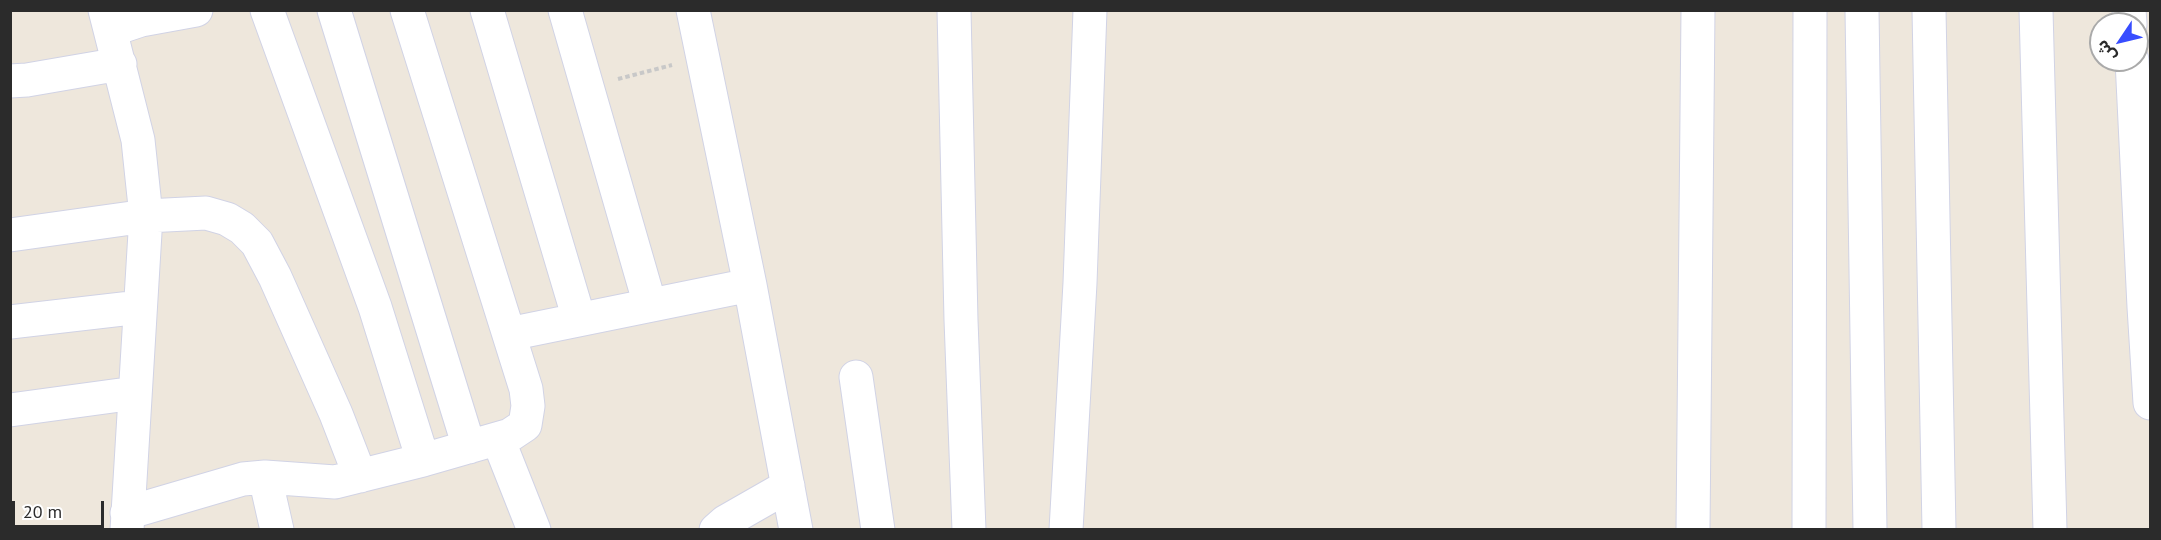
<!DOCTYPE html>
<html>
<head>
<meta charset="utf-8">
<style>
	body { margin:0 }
	#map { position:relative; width:2161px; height:540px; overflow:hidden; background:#eee7dc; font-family:"PT Sans","Noto Sans Arabic",sans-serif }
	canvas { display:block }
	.frame { position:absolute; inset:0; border:12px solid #2b2b2b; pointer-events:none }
	.north { position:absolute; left:2089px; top:12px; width:60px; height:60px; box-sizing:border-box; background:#fff; border:2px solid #aaa; border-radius:50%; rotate:235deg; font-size:16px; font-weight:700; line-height:24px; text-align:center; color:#2b2b2b }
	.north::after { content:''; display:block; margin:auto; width:21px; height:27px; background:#384dff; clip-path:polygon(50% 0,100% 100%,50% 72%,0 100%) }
	.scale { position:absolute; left:12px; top:501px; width:92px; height:27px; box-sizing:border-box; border:3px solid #2b2b2b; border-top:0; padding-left:8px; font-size:18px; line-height:21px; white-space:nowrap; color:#2b2b2b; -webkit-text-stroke:4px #fff; paint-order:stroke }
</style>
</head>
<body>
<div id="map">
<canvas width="2161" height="540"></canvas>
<div class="frame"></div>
<div class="north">ش</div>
<div class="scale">20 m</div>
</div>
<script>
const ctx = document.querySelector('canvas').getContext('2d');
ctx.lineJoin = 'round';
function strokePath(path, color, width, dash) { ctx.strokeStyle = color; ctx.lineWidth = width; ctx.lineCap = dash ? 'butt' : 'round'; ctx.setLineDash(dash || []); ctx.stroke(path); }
const street = new Path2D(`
	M105,10L138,140L146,216L127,530
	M267,10L375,307L423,460
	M334,10L469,447
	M487,10L579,319
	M565,10L650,305
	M693,10L750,285L796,530
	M954,10L961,320L969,530
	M1862,10L1870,530
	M1929,10L1939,530
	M2036,10L2050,530
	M2129,10L2130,24
	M111,30L141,20L196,10
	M2132,60L2144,307L2150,403
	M10,81L27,80L120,64
	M10,235L146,216L206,213L227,219L242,228L257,243L275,277L336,414L360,476
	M10,322L140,307
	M509,334L750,285
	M856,377L878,530
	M10,410L135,393
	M498,439L534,530
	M265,477L277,530
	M127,513L243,479L265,477L335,482L423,460L510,435L525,425L528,406L526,389L407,10
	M716,530L725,522L788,486
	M1066,530L1080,283L1090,10
	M1693,530L1698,10
	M1809,530L1810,10`);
strokePath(street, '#d1d3e5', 35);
strokePath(new Path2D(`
	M618,79L672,65`), '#c8c8c8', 4, [4.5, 3]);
strokePath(street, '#fff', 33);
</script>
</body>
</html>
